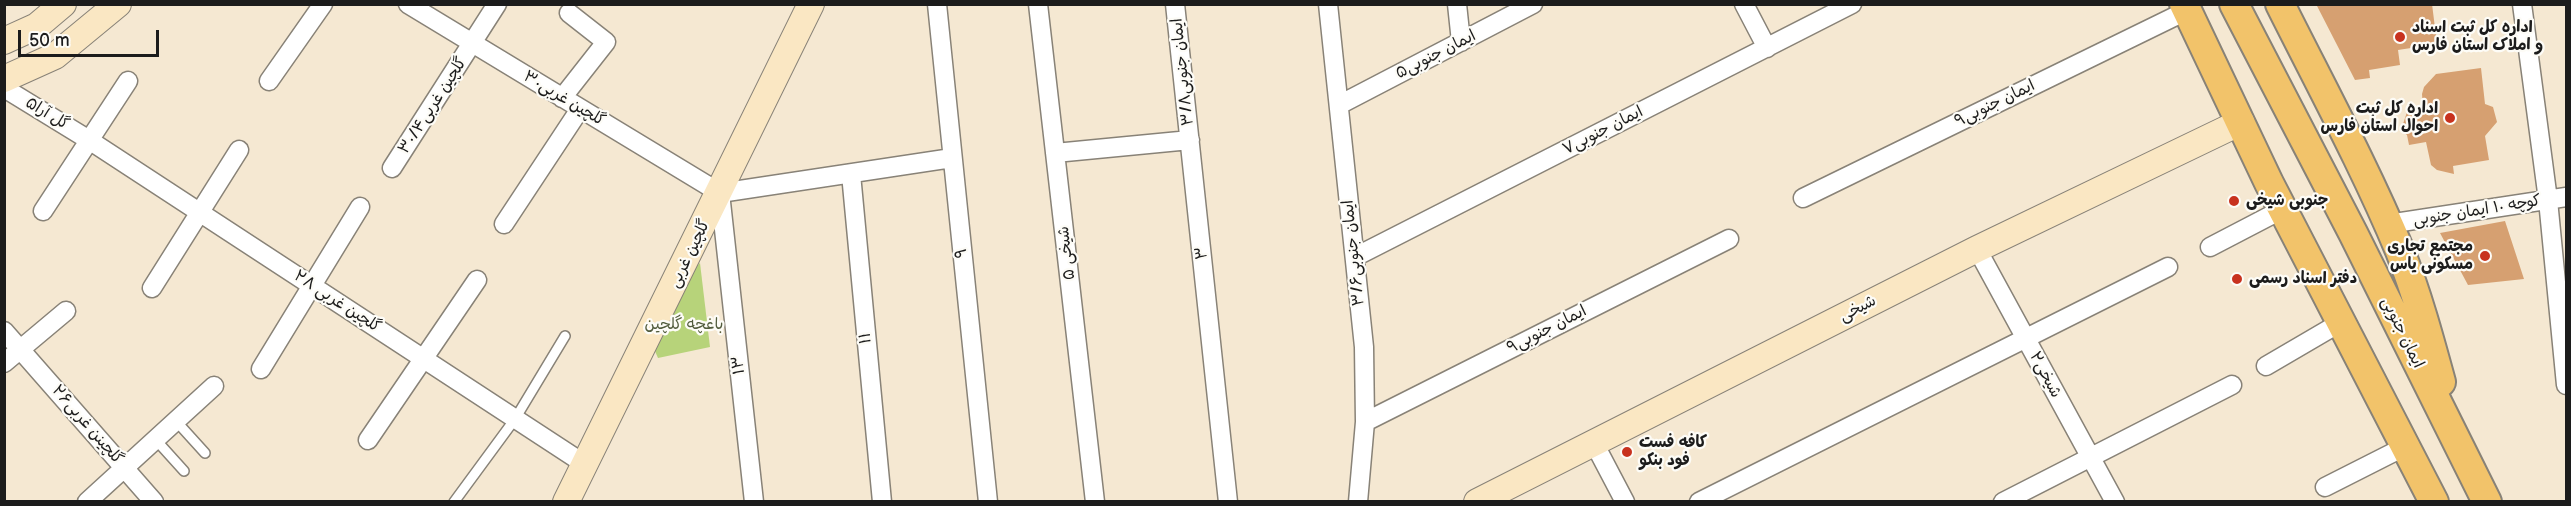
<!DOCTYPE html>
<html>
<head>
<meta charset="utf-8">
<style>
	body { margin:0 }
	#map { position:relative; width:2571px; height:506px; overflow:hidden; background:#f5e8d2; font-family:"Balsamiq Sans",sans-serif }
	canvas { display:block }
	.frame { position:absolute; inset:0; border:6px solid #1c1c1c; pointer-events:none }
	.scale { position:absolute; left:18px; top:30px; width:141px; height:27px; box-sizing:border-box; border:3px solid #1c1c1c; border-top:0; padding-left:8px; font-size:18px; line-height:21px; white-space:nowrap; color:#1c1c1c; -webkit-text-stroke:4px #fdfcf7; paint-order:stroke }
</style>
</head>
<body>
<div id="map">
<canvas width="2571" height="506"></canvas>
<div class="frame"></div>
<div class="scale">50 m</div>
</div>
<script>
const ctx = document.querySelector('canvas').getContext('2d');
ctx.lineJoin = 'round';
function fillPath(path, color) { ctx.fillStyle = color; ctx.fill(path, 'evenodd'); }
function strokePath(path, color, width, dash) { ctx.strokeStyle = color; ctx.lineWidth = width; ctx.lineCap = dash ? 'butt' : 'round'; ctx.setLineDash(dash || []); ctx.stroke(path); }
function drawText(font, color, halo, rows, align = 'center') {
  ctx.font = font + ' "Balsamiq Sans","Playpen Sans Arabic",sans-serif'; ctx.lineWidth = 4.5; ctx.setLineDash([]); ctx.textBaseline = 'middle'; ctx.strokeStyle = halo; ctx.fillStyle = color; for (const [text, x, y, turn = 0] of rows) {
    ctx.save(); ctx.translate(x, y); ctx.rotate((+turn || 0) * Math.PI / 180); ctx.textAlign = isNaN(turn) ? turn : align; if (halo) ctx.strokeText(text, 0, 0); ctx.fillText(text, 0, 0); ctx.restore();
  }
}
fillPath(new Path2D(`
	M700,263L710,347L658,358L651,342L677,284Z`), '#b7d37a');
fillPath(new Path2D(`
	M2316,4H2432L2437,44L2398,50L2400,65L2369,70L2370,78L2355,80Z
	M2481,68L2485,104L2493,107L2497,122L2485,136L2489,160L2453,166L2454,174L2437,170L2431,165L2426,142L2409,145L2407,135L2402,132V127L2408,109L2423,108L2422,94L2424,87L2436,74Z
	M2505,221L2524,279L2468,285L2440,233Z`), '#d6a071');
const lane = new Path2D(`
	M176,421L205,453
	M156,440L184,471
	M454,502L515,419L565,336`);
const street = new Path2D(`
	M408,4L720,193
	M937,4L988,502
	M1038,4L1095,502
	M1175,4L1228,502
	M1328,4L1364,347L1365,422L1358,502
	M1457,4L1461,42
	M1744,4L1767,48
	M2522,4L2548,200L2566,385
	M269,81L323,4
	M4,88L89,140L586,465
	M562,98L606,42L569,13
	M1339,105L1533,4
	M1055,153L1190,140
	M392,168L497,4
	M851,174L882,502
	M720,193L754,502
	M720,193L952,158
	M1803,198L2186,11
	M43,211L128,81
	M504,224L580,109
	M2388,224L2566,197
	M2210,247L2283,209
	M1977,249L2115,502
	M1355,257L1852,4
	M152,288L239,150
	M4,331L154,502
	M4,363L66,311
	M2266,366L2343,321
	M261,369L360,207
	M1365,422L1729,239
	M368,440L477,280
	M1594,443L1625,502
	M2325,487L2406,446
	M87,502L214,386
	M1699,502L2168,267
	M2003,502L2232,385`);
const secondary = new Path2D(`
	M4,41L37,26L63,4
	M4,79L55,56L118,4
	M566,502L811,4
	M1477,502L1977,249L2241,122`);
const primary = new Path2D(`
	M2184,4L2269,183L2434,502
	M2234,4L2353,233L2487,502
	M2280,4C2321,86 2365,167 2400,251C2417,294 2429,338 2441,382`);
strokePath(lane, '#888277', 12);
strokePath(street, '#888277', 21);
strokePath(secondary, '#888277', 28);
strokePath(primary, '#888277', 32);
strokePath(lane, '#fff', 9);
strokePath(street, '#fff', 18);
strokePath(secondary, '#fae7c3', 26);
strokePath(primary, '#f2c36a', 28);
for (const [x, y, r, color] of [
	[2400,37,6,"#c8321e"],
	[2450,118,6,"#c8321e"],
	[2234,201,6,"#c8321e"],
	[2485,256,6,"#c8321e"],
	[2237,279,6,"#c8321e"],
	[1627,452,6,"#c8321e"]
]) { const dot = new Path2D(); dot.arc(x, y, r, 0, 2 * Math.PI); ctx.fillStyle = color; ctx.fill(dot); strokePath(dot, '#fdfcf7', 2); }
drawText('bold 16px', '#1c1c1c', '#fdfcf7', [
	["اداره کل ثبت اسناد",2412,28],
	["و املاک استان فارس",2412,46],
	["اداره کل ثبت",2438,109,"right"],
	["احوال استان فارس",2438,127,"right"],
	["جنوبی شیخی",2246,201],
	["مجتمع تجاری",2473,247,"right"],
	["مسکونی یاس",2473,265,"right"],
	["دفتر اسناد رسمی",2249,279],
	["کافه فست",1639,443],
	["فود بنکو",1639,461]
], 'left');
drawText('16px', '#1c1c1c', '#fdfcf7', [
	["ایمان جنوبی۵",1436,55,-27],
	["ایمان جنوبی۳/۸",1183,72,-96],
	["گلچین غربی۳۰",564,99,31],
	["ایمان جنوبی۹",1995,104,-26],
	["گلچین غربی۳۰/۴",433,106,-57],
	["گل آرا۵",47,114,31],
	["ایمان جنوبی۷",1603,131,-27],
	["کوچه ۱۰ ایمان جنوبی",2477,211,-9],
	["۹",962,253,-96],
	["شیخی ۵",1067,253,-97],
	["۳",1202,253,-96],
	["ایمان جنوبی۳/۶",1354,253,-96],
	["گلچین غربی",690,254,-64],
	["گلچین غربی ۲۸",337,302,33],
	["شیخی",1858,309,-27],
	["ایمان جنوبی۹",1547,330,-27],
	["ایمان جنوبی",2402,333,64],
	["۱۱",866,338,-95],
	["۱۳",739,365,-96],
	["شیخی۲",2045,375,62],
	["گلچینن غربی۲۶",87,425,49]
]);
drawText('16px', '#525c3d', '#fdfcf7', [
	["باغچه گلچین",684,325]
]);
</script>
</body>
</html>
